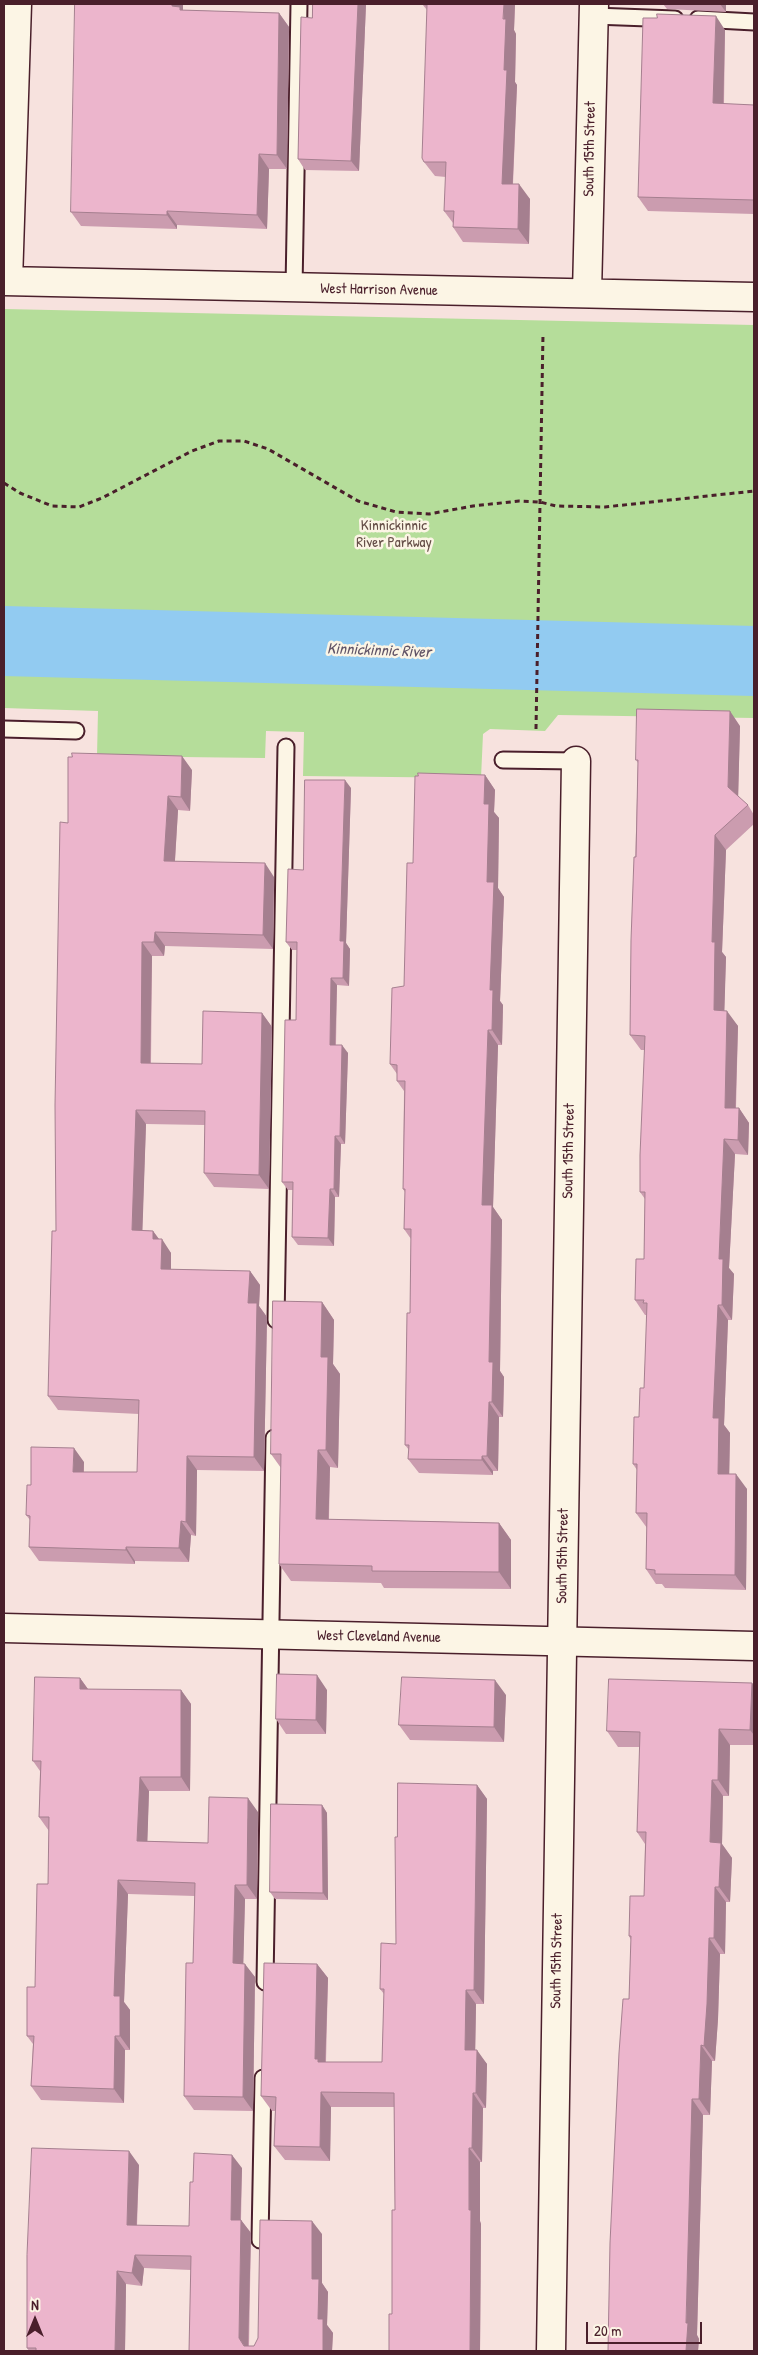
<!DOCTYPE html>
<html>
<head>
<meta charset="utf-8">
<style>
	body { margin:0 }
	#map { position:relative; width:758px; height:2355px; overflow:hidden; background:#f7e2de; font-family:"Patrick Hand",sans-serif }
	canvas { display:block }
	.frame { position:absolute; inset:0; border:5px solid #4a1f2b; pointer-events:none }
	.north { position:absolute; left:10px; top:2295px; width:50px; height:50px; -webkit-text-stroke:4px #fcf5e5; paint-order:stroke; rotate:0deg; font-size:14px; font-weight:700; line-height:20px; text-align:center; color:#4a1f2b }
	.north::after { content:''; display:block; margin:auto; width:18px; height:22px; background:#4a1f2b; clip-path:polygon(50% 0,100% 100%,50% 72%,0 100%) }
	.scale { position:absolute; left:586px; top:2322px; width:116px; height:22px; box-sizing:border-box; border:2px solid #4a1f2b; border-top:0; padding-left:6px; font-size:15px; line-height:18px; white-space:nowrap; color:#4a1f2b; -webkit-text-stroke:4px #fcf5e5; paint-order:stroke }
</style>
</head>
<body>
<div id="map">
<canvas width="758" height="2355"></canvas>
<div class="frame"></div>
<div class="north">N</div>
<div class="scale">20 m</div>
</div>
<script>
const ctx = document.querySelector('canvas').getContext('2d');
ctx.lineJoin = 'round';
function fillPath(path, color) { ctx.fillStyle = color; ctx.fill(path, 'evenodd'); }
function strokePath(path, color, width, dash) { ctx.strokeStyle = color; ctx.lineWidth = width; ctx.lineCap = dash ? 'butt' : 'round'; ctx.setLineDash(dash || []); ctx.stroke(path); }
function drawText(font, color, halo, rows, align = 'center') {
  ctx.font = font + ' "Patrick Hand",sans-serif'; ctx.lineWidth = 5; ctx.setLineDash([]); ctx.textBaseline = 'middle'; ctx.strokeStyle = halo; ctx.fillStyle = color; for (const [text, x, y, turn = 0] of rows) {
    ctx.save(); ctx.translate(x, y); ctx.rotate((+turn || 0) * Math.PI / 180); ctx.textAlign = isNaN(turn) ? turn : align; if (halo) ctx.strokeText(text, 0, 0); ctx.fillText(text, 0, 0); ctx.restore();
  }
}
fillPath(new Path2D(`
	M4,309L754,325V718L558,715L545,731L490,729L483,734L481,778L303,776L304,732L266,731L265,758L97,756L98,711L4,708Z`), '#b5dd9a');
strokePath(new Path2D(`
	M4,641L754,661`), '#92cbf1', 70);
const service = new Path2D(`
	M594,16L675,19
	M698,19L754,22
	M294,288L299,4
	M4,729L76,731
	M503,760L576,761
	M276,1320L286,747
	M265,1982L274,1438
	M260,2240L263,2078`);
const minor = new Path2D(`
	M4,281L754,297
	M8,281L17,4
	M587,293L594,4
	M551,2351L576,761`);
const tertiary = new Path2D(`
	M4,1628L754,1646`);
strokePath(service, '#4a1f2b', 19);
strokePath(minor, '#4a1f2b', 31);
strokePath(tertiary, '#4a1f2b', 31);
strokePath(new Path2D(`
	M4,483L20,493L52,506L79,507L102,498L192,451L219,441H244L268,449L358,501L396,512L429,514L473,506L519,501L540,502L556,506L605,507L754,491
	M536,729L543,334`), '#4a1f2b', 3, [5, 4]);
strokePath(service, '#fcf5e5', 15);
strokePath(minor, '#fcf5e5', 28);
strokePath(tertiary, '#fcf5e5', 28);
fillPath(new Path2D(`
	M183,4V10L279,13L289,27L287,169H269L267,229L177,225V229L81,226L71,212Z
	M313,4H366L359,171L305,170L298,159L312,18Z
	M422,4H515L514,30L516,34L515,82L517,85L513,184L530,199L529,244L463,242L453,227V223L444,211L446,177L435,176L424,162L427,10Z
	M663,4H726V12L667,9Z
	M657,18L725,30L724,104L754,105V214L648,211L638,197Z
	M740,726L738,797L748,805L754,815V824L726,850L722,952L726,957L724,1011L738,1026L736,1108H739L749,1123L748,1155L735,1154L729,1268L734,1274L732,1320H728L724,1425L730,1433L729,1474L747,1489L746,1590L665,1588L662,1584H656L646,1569L647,1528L636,1513L637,1470L633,1464L644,1388L647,1315H645L635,1300L644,1259L645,1199L640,1192L645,1050H641L630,1035L638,763L636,760Z
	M192,770L190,811L178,810L175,861L274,877L273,949L165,946L164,956H152L151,1063L202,1064L262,1013L272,1027L269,1189L214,1187L204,1173L205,1125L146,1124L142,1230L153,1231L159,1239L171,1253V1269L250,1271L260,1285L259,1306L267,1317L264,1471L197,1470L196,1536L191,1535L189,1562L135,1561V1564L39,1561L29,1547L30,1520L26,1515L31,1485L84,1462V1472H137L139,1414L58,1410L48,1396L56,1231L68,823Z
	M485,775L495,790L494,812L499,818L498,888L504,897L500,1001L503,1005L502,1045H498L493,1207L502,1220L500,1371L504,1377L503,1417H499L498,1471H493V1475L419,1473L408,1459L409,1450L405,1445L410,1313L411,1239L404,1229L405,1192L403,1189L404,1091L397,1081V1074L390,1064L404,986L413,863Z
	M351,788L346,943L350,949L349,986L337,985L336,1045L348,1053L345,1144H341L339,1197H335L334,1246L298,1245L292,1237L293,1190H288L282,1182L296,1020L297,950H292L286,942L303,870Z
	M322,1302L334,1320L333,1364L340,1374L338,1468L330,1467L329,1519L499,1523L511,1540V1589L384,1588L381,1583L291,1581L279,1564L281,1468L271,1454Z
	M80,1678L88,1689L181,1690L191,1704L190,1791H149L147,1841L208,1843L258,1812L257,1899H245L243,1963L255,1977L253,2111L194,2110L184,2096L193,1963L195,1896L128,1894L124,2002L130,2010V2050H125L124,2103L41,2100L31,2086L33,2044L27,2036L35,1987L48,1884L49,1831L39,1817L40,1771L33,1761Z
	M752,1683L754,1686V1745H730L729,1796H723L722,1844L732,1858L730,1902H726L725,1954H720L718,2019L715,2061H712L710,2115H703L697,2335L699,2339L698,2351L629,1999L631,1940L629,1936L644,1896L645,1844L637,1832L640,1747H618L607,1731Z
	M327,1690L326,1734H286L276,1719Z
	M506,1695L504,1742L410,1740L399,1725Z
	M477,1785L487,1799L484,2004H476L475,2050L487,2064L486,2108H483L482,2162H480V2221L481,2224L480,2351H389L392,2314L395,2210L394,2107H331L330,2161L285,2160L274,2146L275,2111H272L261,2096L317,1964L328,1978L326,2062H382L384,1994L380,1989L396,1944L397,1837Z
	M322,1805L327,1813L328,1900L275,1899L270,1892Z
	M139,2165L137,2226H189L193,2182L242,2168L241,2220L251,2233L249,2346H254L322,2234V2283L328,2292L327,2325L333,2333L332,2351H189L191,2270L144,2268L142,2286L126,2284L125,2351H29L27,2348Z`), '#cb9caf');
fillPath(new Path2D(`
	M172,4H183V10L190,21L172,6Z
	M358,4H366L359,171L351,161Z
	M504,4H515L514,30L516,34L515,82L517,85L512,199L502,184L504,70Z
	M720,4H726V12Z
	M279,13L289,27L287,169L277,155Z
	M716,16L725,30L723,117L713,103Z
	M259,154L269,169L267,229L257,215Z
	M519,184L530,199L529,244L518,229Z
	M167,211L177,225V229L167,215Z
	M730,711L740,726L738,802L728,787Z
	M182,756L192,770L190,811L181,797Z
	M485,775L495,790L494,812L499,818L498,888L504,897L500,1001L503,1005L502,1045L492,1030L490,990L487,882L484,804Z
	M345,780L351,788L346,943L350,949L349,986L343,978L340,941Z
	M168,796L178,810L174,875L164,861Z
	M715,835L726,850L722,952L726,957L724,1025L714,1010L712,942Z
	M265,863L274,877L273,949L263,935Z
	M155,932L165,946L164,956L154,942Z
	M142,942L152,956L150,1077L141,1063Z
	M331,978L337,985L335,1053L330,1045Z
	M727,1011L738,1026L735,1123L725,1108Z
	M262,1013L272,1027L269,1189L259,1175Z
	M488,1030L498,1045L493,1207L502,1220L500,1371L504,1377L503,1417L492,1402L489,1362L482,1205Z
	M342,1045L348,1053L345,1144L340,1136Z
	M739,1108L749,1123L748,1155L738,1140Z
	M136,1110L146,1124L142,1244L132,1230Z
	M335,1136L341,1144L339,1197L334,1189Z
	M724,1139L735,1154L729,1268L734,1274L732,1320L722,1305L719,1259Z
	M330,1189L335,1197L334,1246L328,1238Z
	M153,1231L161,1242L162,1239L171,1253V1283L161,1269L153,1239Z
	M250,1271L260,1285L259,1306L267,1317L264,1471L254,1457L248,1303Z
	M322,1302L334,1320L333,1364L340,1374L338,1468L326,1450L321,1357Z
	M718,1305L728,1320L724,1425L730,1433L729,1488L718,1474L713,1418Z
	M489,1402L499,1417L498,1471L487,1456Z
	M74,1448L84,1462L83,1486L73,1472Z
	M318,1450L330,1467L328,1536L316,1519Z
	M187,1456L197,1470L196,1536L186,1522Z
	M482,1456L493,1471V1475L482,1460Z
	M736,1474L747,1489L746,1590L735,1575Z
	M181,1521L191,1535L189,1562L179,1548Z
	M499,1523L511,1540V1589L499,1572Z
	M126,1547L135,1561V1564L126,1550Z
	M317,1675L327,1690L326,1734L316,1720Z
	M80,1678L90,1692L80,1689Z
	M495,1680L506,1695L504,1742L494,1727Z
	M752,1683L754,1686V1735L750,1730Z
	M181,1690L191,1704L190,1791L181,1777Z
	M719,1729L730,1745L729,1796L718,1780Z
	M140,1777L149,1791L147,1854L137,1841Z
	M712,1780L723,1796L722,1844L732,1858L730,1902L719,1887L710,1842Z
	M477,1785L487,1799L484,2004L474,1990Z
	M248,1798L258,1812L257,1899L247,1885Z
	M322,1805L327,1813L328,1900L323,1893Z
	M118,1880L128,1894L124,2002L130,2010V2050L120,2036L114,1996Z
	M235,1885L245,1899L243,1977L233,1963Z
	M715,1887L726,1902L725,1954L714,1938Z
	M709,1938L720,1954L718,2019L715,2061L704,2046Z
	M245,1964L255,1977L253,2111L243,2097Z
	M317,1964L328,1978L325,2070L315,2059Z
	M466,1990L476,2004L475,2064L465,2050Z
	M115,2036L125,2050L124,2103L114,2089Z
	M701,2045L712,2061L710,2115L699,2099Z
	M477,2050L487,2064L486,2108L476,2093Z
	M321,2092L331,2107L330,2161L320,2147Z
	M473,2093L483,2108L482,2162L472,2148Z
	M692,2099L703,2115L697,2335L699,2339L698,2351H686V2323Z
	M469,2148L480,2162V2221L481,2224L480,2351H470Z
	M129,2151L139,2165L136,2239L127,2225Z
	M232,2155L242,2168L240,2233L231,2220Z
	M241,2220L251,2233L248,2351L239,2338Z
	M312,2221L322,2234V2283L328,2292L327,2325L333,2333L332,2351H323L312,2279Z
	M135,2255L144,2268L142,2286L132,2273Z
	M117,2271L126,2284L125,2351H115Z`), '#a57f8f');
const building = new Path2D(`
	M75,4H172V6L180,7V10L279,13L277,155L259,154L257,215L167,211V215L71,212Z
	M313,4H358L351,161L298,159L301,17L312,18Z
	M425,4H504L503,19H506L504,70H507L502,184H519L518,229L453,227L454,211H444L446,162H424L422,158L427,5H425Z
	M657,14L716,16L713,103L754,105V200L638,197L643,18H657Z
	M637,709L730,711L728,787L748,805L715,835L712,942H715L714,1010L727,1011L725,1108H739L738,1140L724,1139L719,1259H723L722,1305H718L713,1418H719L718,1474H736L735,1575L655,1574V1570L646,1569L647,1513H636L637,1464H633L634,1417H639L640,1388H644L647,1303H643L644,1300H635L636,1259H644L645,1192H640V1155L645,1036L630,1035L631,940L634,857H636L638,760H636Z
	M72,753L182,756L181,797L168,796L164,861L265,863L263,935L155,932L154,942H142L141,1063L202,1064L203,1011L262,1013L259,1175L204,1173L205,1111L136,1110L132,1230L153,1231V1239H162L161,1269L250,1271L248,1303H257L254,1457L187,1456L186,1522L181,1521L179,1548L126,1547V1550L29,1547L30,1516L26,1515L27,1485H31V1447L74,1448L73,1472H137L139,1400L48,1396L52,1231H56L55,1105L60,822L68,823V757H72Z
	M418,773L485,775L484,804H489L487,882H494L490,990H493L492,1030H488L482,1205H492L489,1362H493L492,1402H489L487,1456H482V1460L408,1459L409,1445H405L407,1313H410L411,1229H404L405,1189H403L405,1081H397V1065L390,1064L392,988L404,986L407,863H413L415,776H418Z
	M305,780H345L340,941H344L343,978H331L330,1045H342L340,1136H335L334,1189H330L328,1238L292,1237L293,1182H282L285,1020H296L297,942H286L288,869L303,870Z
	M273,1301L322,1302L321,1357H328L326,1450H318L316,1519L499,1523V1572L372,1571V1566L279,1564L281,1454H271Z
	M277,1674L317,1675L316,1720L276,1719Z
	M35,1677L80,1678V1689L181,1690V1777H140L137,1841L208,1843L209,1797L248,1798L247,1885H235L233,1963L245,1964L243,2097L184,2096L186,1963H193L195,1883L118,1880L114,1996H120V2036H115L114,2089L31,2086L34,2036H27V1987H35L37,1884H48L49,1817H39L41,1761H33Z
	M402,1677L495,1680L494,1727L399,1725Z
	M609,1679L752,1683L750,1730L719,1729L718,1780H712L710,1842L721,1843L719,1887H715L714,1938H709L707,2004L704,2046L701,2045L699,2099H692L686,2323H688L686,2351H608L610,2243L619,2053L623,1999H629L631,1936H629L630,1896H644L646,1832H637L640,1732L607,1731Z
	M398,1783L477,1785L474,1990H466L465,2050H477L476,2093H473L472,2148H469V2210H471L470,2351H389V2314H392V2210H395L394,2093L321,2092L320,2147L274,2146L276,2097L261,2096L264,1963L317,1964L315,2059H318V2062H382L384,1989H380L381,1943L396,1944L395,1837H397Z
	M271,1804L322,1805L323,1893L270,1892Z
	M32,2148L129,2151L127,2225L189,2226L190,2182H193L194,2153L232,2155L231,2220H241L239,2338L244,2346H254L258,2338L260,2220L312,2221V2279H319L318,2319H323V2351H189L191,2256L135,2255L132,2273L117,2271L115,2351H36V2348H27V2255Z`);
fillPath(building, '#ecb5cc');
strokePath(building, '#a57f8f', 1);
drawText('15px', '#4a1f2b', '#fcf5e5', [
	["South 15th Street",590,149,-89],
	["West Harrison Avenue",379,290,1],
	["South 15th Street",569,1151,-89],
	["South 15th Street",563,1556,-89],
	["West Cleveland Avenue",379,1637,1],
	["South 15th Street",557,1961,-89]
]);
drawText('15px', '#654e47', '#fcf5e5', [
	["Kinnickinnic",394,526],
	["River Parkway",394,543]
]);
drawText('italic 16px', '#605366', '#fcf5e5', [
	["Kinnickinnic River",379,651,2]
]);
</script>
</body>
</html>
